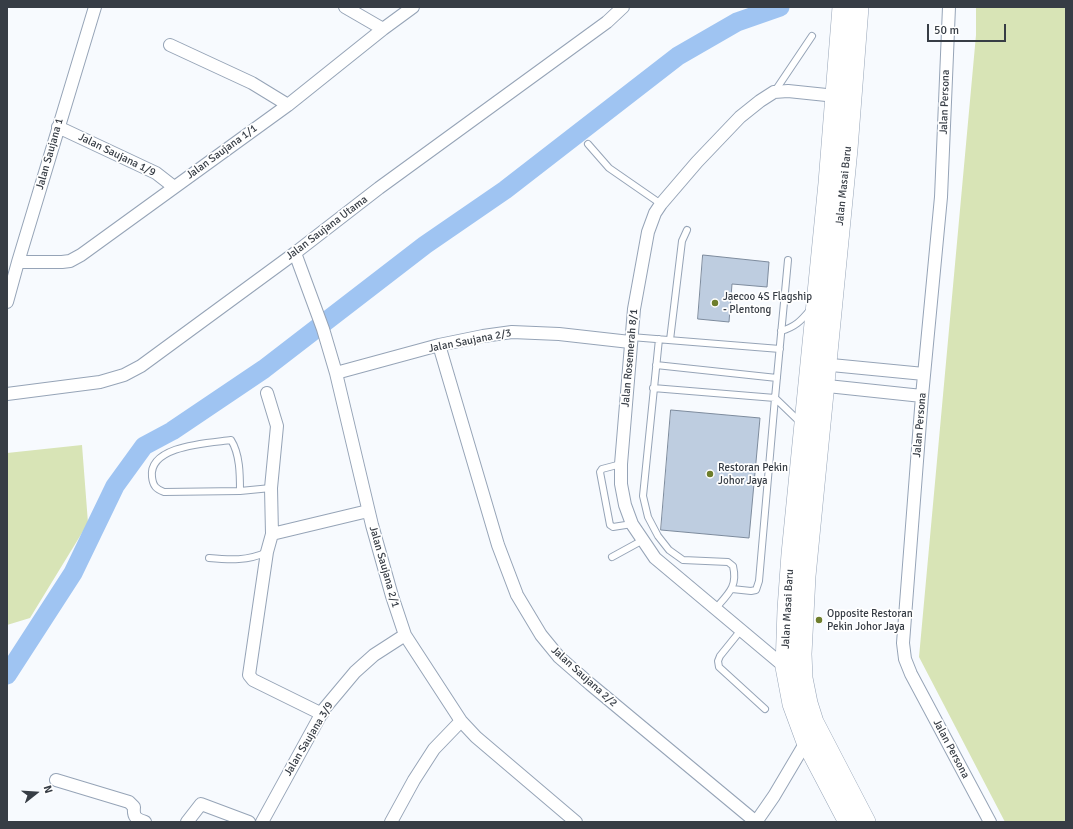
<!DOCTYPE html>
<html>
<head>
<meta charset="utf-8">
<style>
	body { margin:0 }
	#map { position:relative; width:1073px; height:829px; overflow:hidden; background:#f7fafe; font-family:Signika,sans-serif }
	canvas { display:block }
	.frame { position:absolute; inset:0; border:8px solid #373d45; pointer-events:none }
	.north { position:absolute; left:16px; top:773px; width:40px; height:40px; -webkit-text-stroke:3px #fff; paint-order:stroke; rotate:73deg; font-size:11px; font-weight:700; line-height:16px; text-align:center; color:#373d45 }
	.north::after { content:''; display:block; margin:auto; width:14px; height:18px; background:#373d45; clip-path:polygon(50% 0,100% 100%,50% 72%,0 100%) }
	.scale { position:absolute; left:927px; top:24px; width:79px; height:18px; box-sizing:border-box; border:2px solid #373d45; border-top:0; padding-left:5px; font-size:12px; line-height:14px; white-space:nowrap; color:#373d45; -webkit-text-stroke:3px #fff; paint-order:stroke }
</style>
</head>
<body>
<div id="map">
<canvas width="1073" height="829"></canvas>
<div class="frame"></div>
<div class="north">N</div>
<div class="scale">50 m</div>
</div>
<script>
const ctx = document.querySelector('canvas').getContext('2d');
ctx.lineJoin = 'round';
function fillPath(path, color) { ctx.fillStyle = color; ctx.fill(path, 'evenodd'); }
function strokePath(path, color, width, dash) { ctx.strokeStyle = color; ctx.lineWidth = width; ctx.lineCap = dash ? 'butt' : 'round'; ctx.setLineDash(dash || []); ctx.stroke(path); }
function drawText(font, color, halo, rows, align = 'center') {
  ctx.font = font + ' Signika,sans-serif'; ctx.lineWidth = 3.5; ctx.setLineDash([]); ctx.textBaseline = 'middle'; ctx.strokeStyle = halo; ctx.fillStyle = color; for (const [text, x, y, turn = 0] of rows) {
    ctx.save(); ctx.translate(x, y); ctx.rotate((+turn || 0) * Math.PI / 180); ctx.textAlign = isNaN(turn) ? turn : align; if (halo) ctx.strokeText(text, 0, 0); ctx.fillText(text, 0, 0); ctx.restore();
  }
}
fillPath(new Path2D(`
	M976,7H1066V822H1005L919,657L976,35Z
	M82,445L88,523L30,618L7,625V453Z`), '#d8e4b6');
strokePath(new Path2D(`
	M7,675L73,573L115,486L144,446L172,431L264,369L425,245L505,190L678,56L737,22L780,7`), '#9fc4f2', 19);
const building = new Path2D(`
	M703,255L769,262L767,287L732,284L729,322L698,319Z
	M671,410L760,418L749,538L661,530Z`);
fillPath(building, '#becde0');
strokePath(building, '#7d8b9d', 1);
const service = new Path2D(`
	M775,91L812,36
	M588,144L609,168L661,204
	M788,260L775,398L801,423
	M781,331C795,327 801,321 810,310
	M631,337L780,349
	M659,339L643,496L648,517L658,536L669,550L683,560L728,562L733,566C738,587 728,594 715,609
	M670,340L682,241L687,230
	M656,365L777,378
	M653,388L775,398L759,581L756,590L751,591L732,589
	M621,464L602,469L600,472L610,525L613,527L632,524
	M240,491C240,475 240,454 231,440C210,443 148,445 152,477C153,486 156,489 164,492L240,491L271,488
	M612,557L643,540
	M209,558C230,560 248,561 267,552
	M741,630L720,656L718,661L719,667L765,709`);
const minor = new Path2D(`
	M345,7L383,29
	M949,7L941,197L922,396L903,643L905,659L911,674L990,822
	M170,45L252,83L288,105
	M58,127L156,173L174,187
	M295,253L323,329L336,373L372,525L392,596L405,635L461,721L476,737L576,822
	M18,262H62L70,261L81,255L288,105L383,29L413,7
	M7,302L18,262L95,7
	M439,345L498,545L517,595L541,635L559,657L590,684L756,822
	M821,364L924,374
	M336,373L439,345L483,336L512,332L559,334L630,342
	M818,385L922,396
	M267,393L277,426L271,488L272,534L267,552L249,675L253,680L322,714
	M7,394L100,382L124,375L141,366L295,253L379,188L607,22L623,7
	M272,534L368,511
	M785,667L655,558L632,524L625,505L621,484V464L634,309L648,232L655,213L661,204L697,162L740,117L760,101L774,92L788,91L836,96
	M56,780L129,802L134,807C133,817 136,819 145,822
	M187,822L201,804L249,822
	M262,822L324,709L355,672L374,655L405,635
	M391,822L414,780L434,749L461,721
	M756,822L774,796L806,742`);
const primary = new Path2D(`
	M842,7L828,183L791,554L787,609L785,667L792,704L806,742L848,822
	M859,7L848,149L806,576L802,654L803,678L808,703L814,722L866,822`);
strokePath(service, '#96a4b7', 8);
strokePath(minor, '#96a4b7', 14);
strokePath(primary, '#96a4b7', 20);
strokePath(service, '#fff', 6);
strokePath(minor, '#fff', 12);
strokePath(primary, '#fff', 19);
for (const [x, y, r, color] of [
	[715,303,4,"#6e7e2c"],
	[710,474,4,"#6e7e2c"],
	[819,620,4,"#6e7e2c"]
]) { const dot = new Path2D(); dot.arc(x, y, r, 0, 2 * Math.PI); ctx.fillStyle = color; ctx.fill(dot); strokePath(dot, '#fff', 1.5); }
drawText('11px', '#373d45', '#fff', [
	["Jalan Persona",945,102,-88],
	["Jalan Saujana 1/1",222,152,-36],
	["Jalan Saujana 1",50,154,-74],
	["Jalan Saujana 1/9",117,155,26],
	["Jalan Masai Baru",844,186,-84],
	["Jalan Saujana Utama",327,228,-37],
	["Jalan Saujana 2/3",470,341,-11],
	["Jalan Rosemerah 8/1",630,358,-85],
	["Jalan Persona",920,425,-85],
	["Jalan Saujana 2/1",384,567,74],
	["Jalan Masai Baru",788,609,-87],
	["Jalan Saujana 2/2",584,677,42],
	["Jalan Saujana 3/9",309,739,-59],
	["Jalan Persona",951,749,62]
]);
drawText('11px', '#373d45', '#fff', [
	["Jaecoo 4S Flagship",723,297],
	["- Plentong",723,310],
	["Restoran Pekin",718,468],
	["Johor Jaya",718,481],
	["Opposite Restoran",827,614],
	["Pekin Johor Jaya",827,627]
], 'left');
</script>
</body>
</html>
